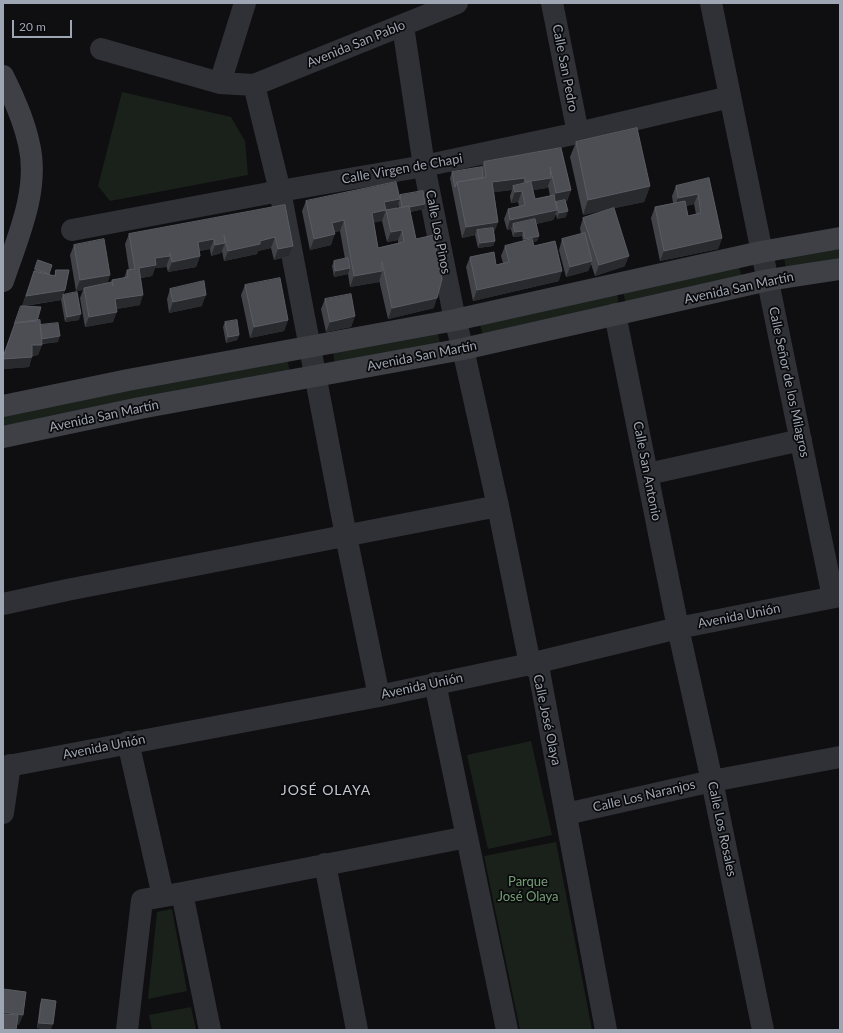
<!DOCTYPE html>
<html>
<head>
<meta charset="utf-8">
<style>
	body { margin:0 }
	#map { position:relative; width:843px; height:1033px; overflow:hidden; background:#0f0f11; font-family:Lato,sans-serif }
	canvas { display:block }
	.frame { position:absolute; inset:0; border:4px solid #9fa6b3; pointer-events:none }
	.scale { position:absolute; left:12px; top:20px; width:60px; height:18px; box-sizing:border-box; border:2px solid #9fa6b3; border-top:0; padding-left:5px; font-size:12px; line-height:14px; white-space:nowrap; color:#9fa6b3; -webkit-text-stroke:3px #0a0a0c; paint-order:stroke }
</style>
</head>
<body>
<div id="map">
<canvas width="843" height="1033"></canvas>
<div class="frame"></div>
<div class="scale">20 m</div>
</div>
<script>
const ctx = document.querySelector('canvas').getContext('2d');
ctx.lineJoin = 'round';
function fillPath(path, color) { ctx.fillStyle = color; ctx.fill(path, 'evenodd'); }
function strokePath(path, color, width, dash) { ctx.strokeStyle = color; ctx.lineWidth = width; ctx.lineCap = dash ? 'butt' : 'round'; ctx.setLineDash(dash || []); ctx.stroke(path); }
function drawText(font, color, halo, rows, align = 'center') {
  ctx.font = font + ' Lato,sans-serif'; ctx.lineWidth = 3.5; ctx.setLineDash([]); ctx.textBaseline = 'middle'; ctx.strokeStyle = halo; ctx.fillStyle = color; for (const [text, x, y, turn = 0] of rows) {
    ctx.save(); ctx.translate(x, y); ctx.rotate((+turn || 0) * Math.PI / 180); ctx.textAlign = isNaN(turn) ? turn : align; if (halo) ctx.strokeText(text, 0, 0); ctx.fillText(text, 0, 0); ctx.restore();
  }
}
fillPath(new Path2D(`
	M122,92L231,117L245,141L248,175L110,201L98,186Z
	M840,247V258L786,268L784,258Z
	M739,266L742,278L626,304L623,292Z
	M617,293L619,305L483,336L480,324Z
	M438,332L440,345L335,365L333,352Z
	M287,359L290,372L3,427V416Z
	M531,741L552,835L488,849L467,755Z
	M556,842L592,1030H520L484,856Z
	M172,909L187,991L148,999L157,912Z
	M191,1007L196,1030H152L149,1015Z`), '#19211a');
strokePath(new Path2D(`
	M552,3L578,133
	M711,3C750,201 793,399 833,597
	M403,26L424,166L455,320L463,349L498,506L530,664L539,671L606,1030
	M101,49L220,83L254,85L457,3
	M220,83L245,3
	M254,85L280,191L346,536L379,696
	M72,230L280,191L424,166L578,133L730,97
	M615,314L678,628L712,781L763,1030
	M648,474L801,440
	M3,604L67,590L498,506
	M435,683L507,1030
	M128,742L163,896
	M3,767L379,696L530,664L678,628L840,596
	M3,813L10,765
	M566,814L712,781L840,757
	M325,864L357,1030
	M182,893L210,1030
	M127,1030L142,900L182,893L467,837`), '#303136', 22);
strokePath(new Path2D(`
	M3,76C14,98 24,120 29,144C40,190 17,239 3,281
	M3,406L128,380L455,320L761,252L840,238
	M3,437L140,408L463,349L768,280L840,269`), '#3e4046', 22);
fillPath(new Path2D(`
	M576,142L650,186L644,202L614,208L625,266L595,276L591,264L588,271L566,277L559,250L562,239L581,234L580,228L583,218L609,209L583,215L570,157Z
	M561,148L571,190L567,201H566V217L557,219L556,214L553,220L536,224L539,236L537,241L533,242L534,246L559,281L473,301L466,267L470,257L496,265L503,263L501,256L505,246L523,241L522,236L513,237L511,229L507,230L504,219L508,209L519,206L518,202L511,203L510,196L512,190L494,192L498,222L494,232L495,241L493,246L478,248L475,235L462,238L450,178L452,172L482,167L484,162ZM548,186L550,196L535,199L533,190L547,188Z
	M709,178L722,238L718,249L660,261L651,218L655,207L673,203L672,196L676,186ZM694,204L696,214L688,216L686,206Z
	M399,196L425,204L424,209L410,212L416,239L434,308L388,319L379,280V282L350,287L348,274L334,277L332,266L334,261L345,259L340,231L334,232L331,245L310,250L302,211L306,201ZM398,203L399,208H397ZM385,212L382,221L387,242L398,240V243L378,248L374,222L382,221Z
	M285,205L293,246L289,256L274,260L271,248L258,251L257,254L224,261L222,251L221,253L211,256L210,249L199,251L200,256L196,267L168,272L166,265V267L155,268L152,276L141,278L140,305L116,309L113,322L85,327L80,298L83,290L76,291L70,255L74,245L110,275L107,283H111L112,280L124,278L127,270H129L125,244L129,234Z
	M38,260L52,265L48,274L54,276L56,270L65,290L63,295L79,320L65,322L61,300L25,306L40,325L58,342L42,344L38,355L32,356L29,367L3,369V356L22,306Z
	M245,285L288,320L284,331L250,338L241,295Z
	M170,289L202,306L169,313L167,299Z
	M325,299L355,316L351,327L326,332L321,309Z
	M225,322L239,335L237,340L226,343L223,327Z
	M42,999L51,1030L37,1028L40,1004Z`), '#424349');
fillPath(new Path2D(`
	M525,178L521,189L513,186L512,190L488,193L492,182Z
	M551,178L547,188L521,192L525,182Z
	M650,186L644,202L583,215L588,200Z
	M571,190L567,201L552,204L556,193Z
	M522,191L518,202L511,203L515,192Z
	M698,194L694,204L674,208L678,198Z
	M400,199L396,209L386,210L382,221L368,224L372,213L384,202Z
	M425,204L424,209L400,214L402,209Z
	M557,210L553,220L514,229L513,224L511,229L507,230L510,220Z
	M568,211L566,217L557,219L559,213Z
	M344,220L340,231L328,233L332,223Z
	M498,222L494,232L478,235L477,230L475,235L462,238L466,227Z
	M402,230L398,240L387,242L391,232Z
	M523,231L522,236L513,237L515,232Z
	M335,234L331,245L310,250L314,239Z
	M539,236L537,241L523,244L525,239Z
	M275,237L271,248L258,251L257,254L224,261L228,251L260,241Z
	M722,238L718,249L660,261L664,251Z
	M214,239L210,249L194,252L198,242Z
	M495,241L493,246L478,248L480,243Z
	M225,243L221,253L211,256L215,245Z
	M293,246L289,256L274,260L278,249Z
	M170,256L166,267L155,268L152,276L135,279L139,268L155,258Z
	M200,256L196,267L168,272L172,262Z
	M629,256L625,266L595,276L599,265Z
	M592,261L588,271L566,277L570,267Z
	M350,268L348,274L334,277L335,271Z
	M382,271L379,282L350,287L354,276Z
	M562,271L559,281L473,301L477,290Z
	M110,275L107,285L84,288L83,290L76,291L80,280Z
	M65,290L61,300L22,306L26,296Z
	M143,295L140,305L112,310L115,299Z
	M206,295L202,306L169,313L173,302Z
	M437,298L434,308L388,319L392,308Z
	M117,312L113,322L85,327L89,317Z
	M81,314L79,320L65,322L67,317Z
	M355,316L351,327L326,332L330,322Z
	M288,320L284,331L250,338L254,327Z
	M239,335L237,340L226,343L228,337Z
	M60,336L58,342L38,344L40,339Z
	M32,345H42L38,355L28,356Z
	M32,357L29,367L3,369V359Z
	M3,1012L23,1015L19,1025L3,1023Z
	M39,1023L53,1024L51,1030L37,1028Z`), '#292a2e');
const building = new Path2D(`
	M637,128L650,186L588,200L576,142Z
	M561,148L571,190L556,193L550,167L551,178L525,182V178L492,182L498,222L466,227L457,182L486,177L484,162Z
	M482,167L483,178L457,182L455,187L452,172Z
	M709,178L722,238L664,251L655,207L685,201L688,216L701,213L698,194L678,198L676,186Z
	M396,182L400,199L384,202L386,210L372,213L378,248L404,242L402,230L391,232L386,210L409,206L416,239L434,235L442,279L437,298L392,308L382,262V271L354,276L344,220L332,223L335,234L314,239L306,201Z
	M531,182L535,199L554,195L557,210L510,220L508,209L525,205L522,191L515,192L513,186Z
	M423,191L425,204L409,207V206L402,207L400,195Z
	M565,200L568,211L559,213L556,202Z
	M285,205L293,246L278,249L275,237L260,241V244L228,251L224,235L225,243L215,245L214,239L198,242L200,256L172,262L170,253V256L155,258L156,265L139,268L143,295L115,299L117,312L89,317L84,288L112,282L113,286L112,280L128,277L127,270L135,269L129,234Z
	M614,208L629,256L599,265L583,218Z
	M535,219L539,236L525,239L523,231L515,232L513,224Z
	M493,228L495,241L480,243L477,230Z
	M585,233L592,261L570,267L562,239Z
	M104,239L110,275L80,280L74,245Z
	M532,239L534,246L555,241L562,271L477,290L470,257L494,252L496,265L509,262L505,246Z
	M348,258L350,268L335,271L334,261Z
	M38,260L52,265L49,274L35,269Z
	M56,270H69L65,290L26,296L34,271L55,276Z
	M280,278L288,320L254,327L245,285Z
	M204,281L206,295L173,302L170,289Z
	M77,292L81,314L67,317L63,295Z
	M351,294L355,316L330,322L325,299Z
	M21,306L41,307L37,321L15,323Z
	M40,320L42,345H32V357L3,359V357L15,323Z
	M237,320L239,335L228,337L225,322Z
	M58,323L60,336L42,339L40,325Z
	M3,989L26,992L23,1015L3,1012Z
	M42,999L56,1001L53,1024L39,1023Z
	M3,1014L18,1015L16,1030H3Z`);
fillPath(building, '#4c4e54');
strokePath(building, '#595c63', 1);
drawText('13px', '#9fa6b3', '#0a0a0c', [
	["Avenida San Pablo",356,44,-22],
	["Calle San Pedro",565,68,79],
	["Calle Virgen de Chapi",402,169,-10],
	["Calle Los Pinos",438,232,79],
	["Avenida San Martín",739,288,-12],
	["Avenida San Martín",422,356,-11],
	["Calle Señor de los Milagros",789,382,78],
	["Avenida San Martín",104,416,-12],
	["Calle San Antonio",647,471,79],
	["Avenida Unión",739,616,-11],
	["Avenida Unión",422,686,-12],
	["Calle José Olaya",547,720,78],
	["Avenida Unión",104,747,-11],
	["Calle Los Naranjos",644,796,-13],
	["Calle Los Rosales",722,829,78]
]);
drawText('13px', '#74a075', '#0a0a0c', [
	["Parque",528,882],
	["José Olaya",528,897]
]);
ctx.letterSpacing = '1px';
drawText('14px', '#c0c5cf', '#0a0a0c', [
	["JOSÉ OLAYA",326,790]
]);
ctx.letterSpacing = '0px';
</script>
</body>
</html>
